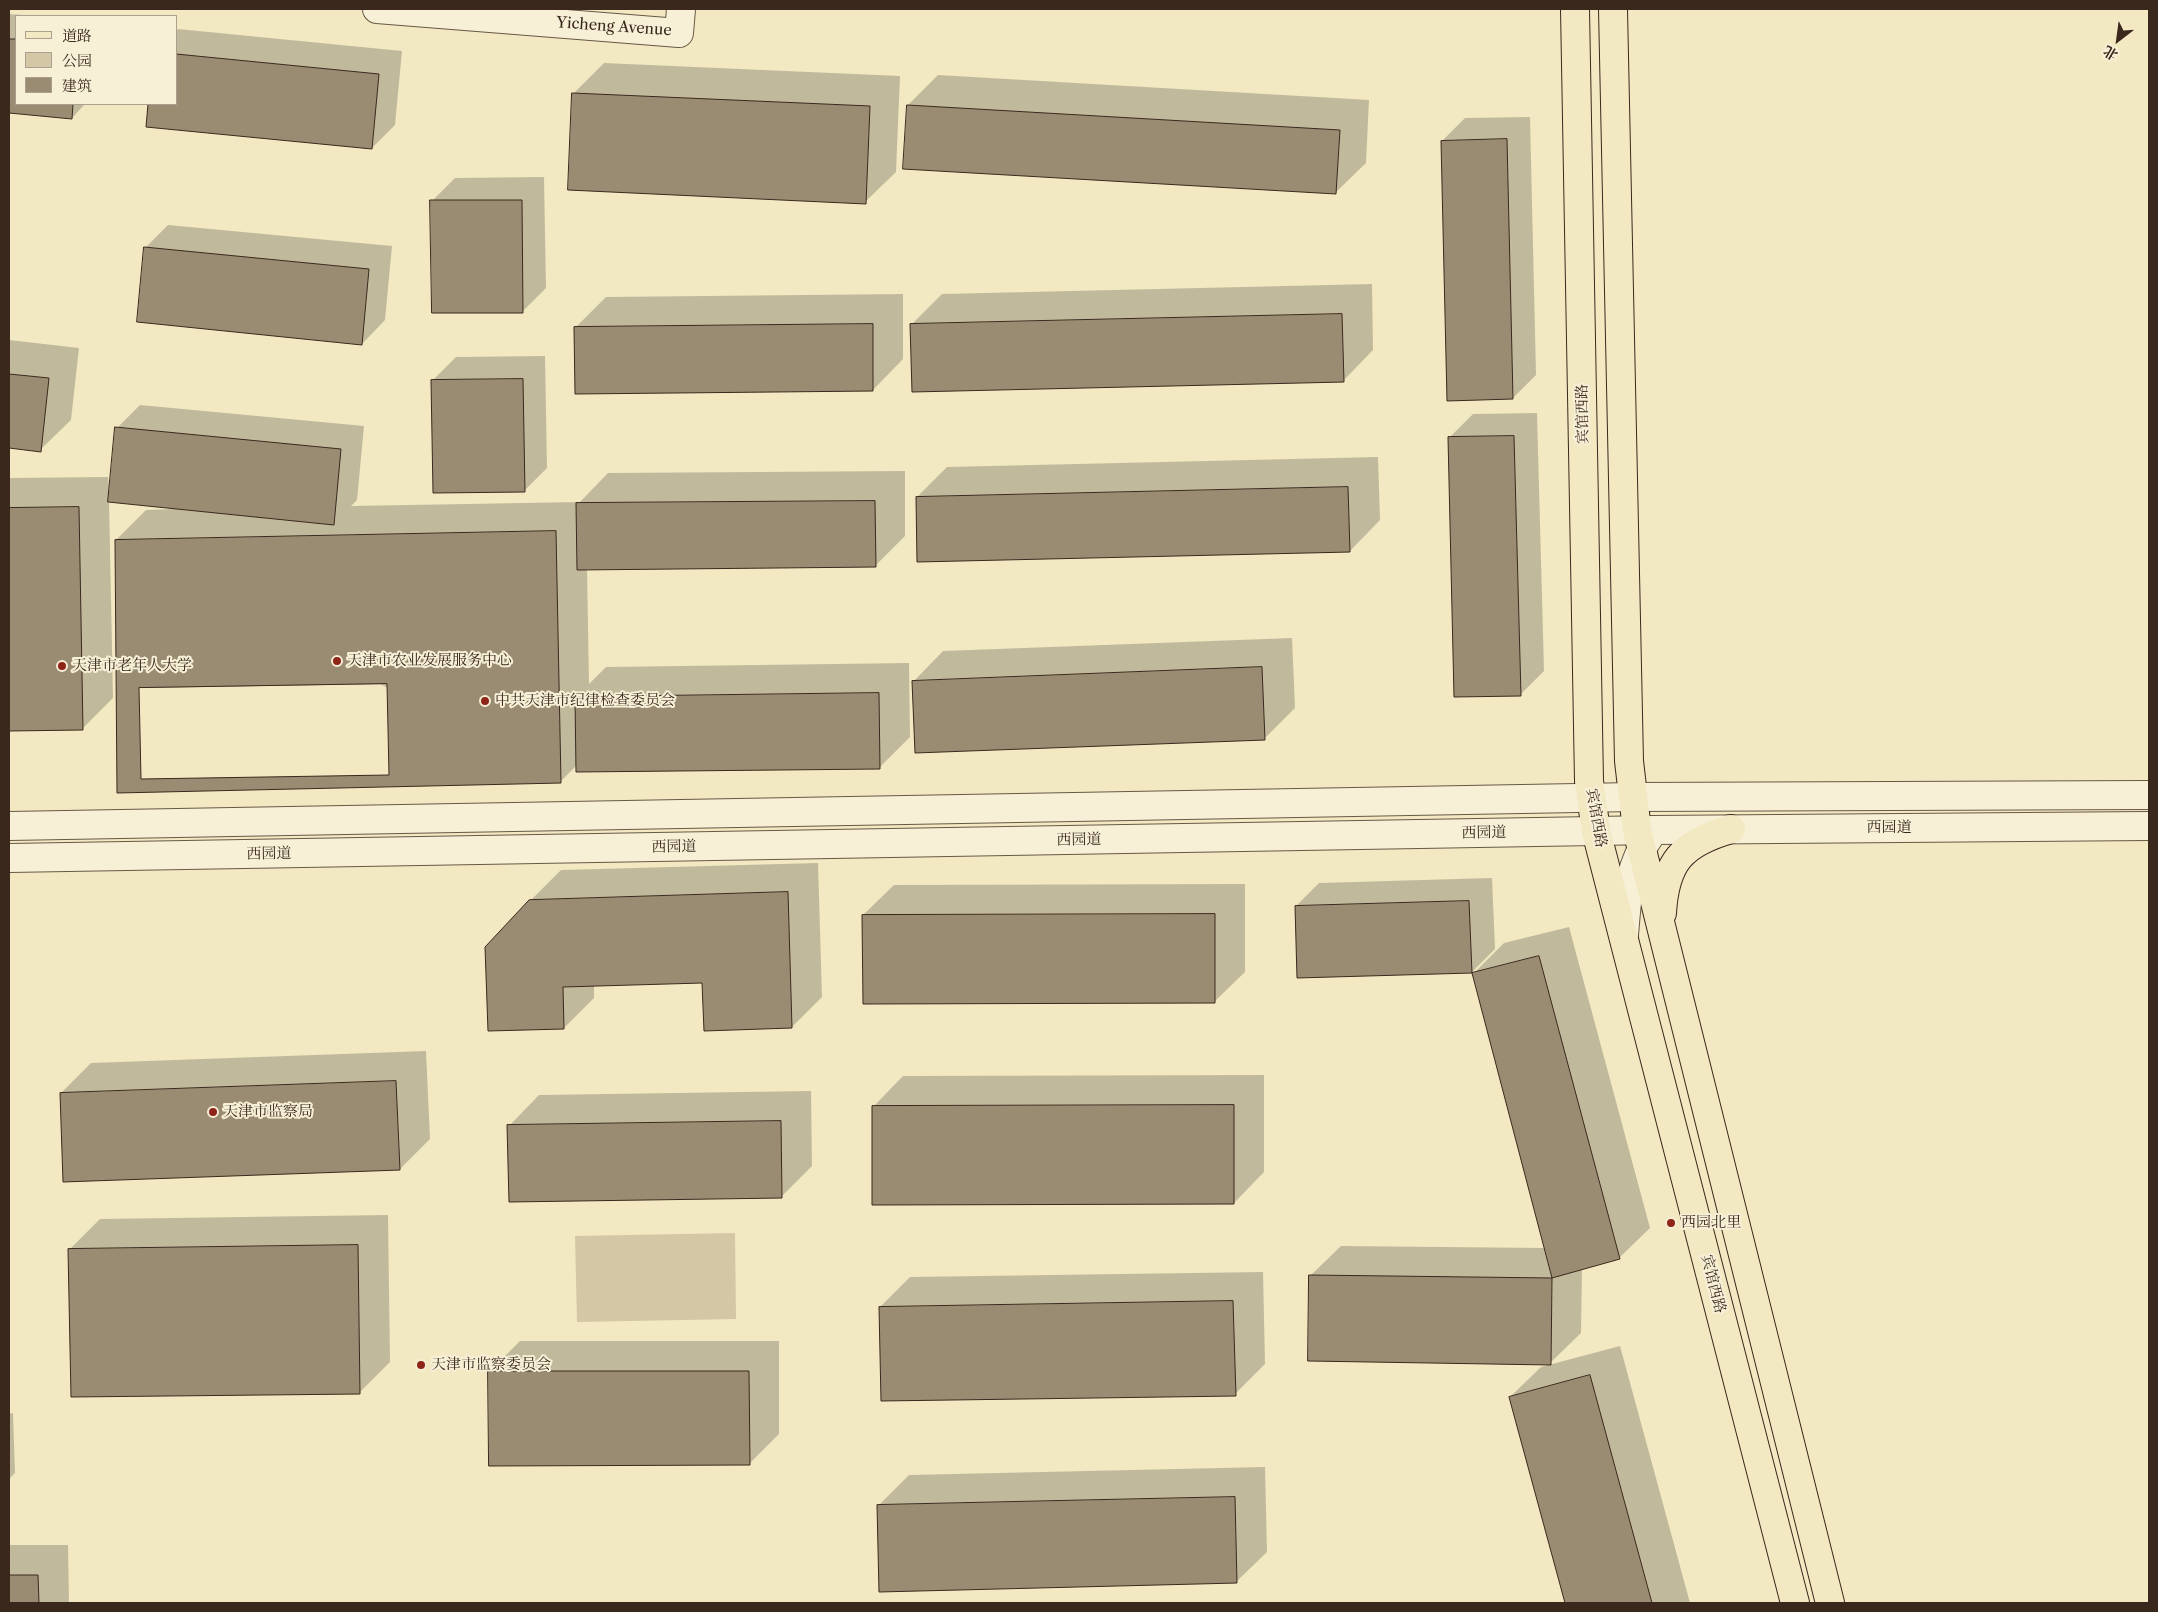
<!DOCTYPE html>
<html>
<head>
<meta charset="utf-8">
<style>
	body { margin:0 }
	#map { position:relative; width:2158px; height:1612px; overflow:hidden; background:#f2e8c2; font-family:"Libre Caslon Text","Noto Serif SC",serif }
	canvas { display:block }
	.frame { position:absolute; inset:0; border:10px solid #3a281d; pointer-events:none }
	.legend { position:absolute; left:15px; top:15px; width:162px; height:90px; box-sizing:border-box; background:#f7f0d7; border:1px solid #aba08d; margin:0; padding:6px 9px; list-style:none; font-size:15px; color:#3a281d }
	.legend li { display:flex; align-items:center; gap:10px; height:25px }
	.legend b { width:25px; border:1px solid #aba08d }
	.north { position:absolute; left:2093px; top:15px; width:50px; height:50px; -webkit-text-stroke:4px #f7f0d7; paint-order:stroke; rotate:210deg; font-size:14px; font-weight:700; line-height:20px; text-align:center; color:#3a281d }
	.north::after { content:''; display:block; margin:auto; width:18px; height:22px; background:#3a281d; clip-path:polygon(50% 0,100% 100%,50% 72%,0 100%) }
</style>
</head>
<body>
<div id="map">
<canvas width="2158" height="1612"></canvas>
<div class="frame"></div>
<ul class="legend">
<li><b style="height:6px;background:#f2e8c2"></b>道路</li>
<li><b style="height:14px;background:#d3c7a6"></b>公园</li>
<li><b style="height:14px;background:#9a8c73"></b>建筑</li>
</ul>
<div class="north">北</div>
</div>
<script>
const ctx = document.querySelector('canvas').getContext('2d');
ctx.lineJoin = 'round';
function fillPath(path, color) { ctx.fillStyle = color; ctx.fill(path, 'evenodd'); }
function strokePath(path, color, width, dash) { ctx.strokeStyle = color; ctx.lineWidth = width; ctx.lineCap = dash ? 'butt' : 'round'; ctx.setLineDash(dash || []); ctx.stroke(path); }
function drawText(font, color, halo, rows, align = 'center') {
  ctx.font = font + ' "Libre Caslon Text","Noto Serif SC",serif'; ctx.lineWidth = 4; ctx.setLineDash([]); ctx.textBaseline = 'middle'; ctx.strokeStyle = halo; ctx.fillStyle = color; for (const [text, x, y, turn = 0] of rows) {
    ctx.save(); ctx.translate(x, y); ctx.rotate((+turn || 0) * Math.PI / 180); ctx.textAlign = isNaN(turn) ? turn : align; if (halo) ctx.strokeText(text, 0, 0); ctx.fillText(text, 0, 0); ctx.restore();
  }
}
fillPath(new Path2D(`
	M735,1233L736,1319L577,1322L575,1236Z`), '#d3c7a6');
fillPath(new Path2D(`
	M9,14L38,16H16V104H85L72,118L9,112Z
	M178,29L402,51L395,125L372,148L147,126L150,104H176V31Z
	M604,63L900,76L896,172L865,202L573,94Z
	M938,75L1369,100L1366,163L1335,193L908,105Z
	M1530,117L1536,375L1513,398L1442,141L1465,118Z
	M544,177L546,288L523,311L432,201L455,178Z
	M168,225L392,246L385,320L362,344L145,248Z
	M1372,284L1373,350L1343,381L911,325L942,294Z
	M903,294V359L873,390L576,327L606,297Z
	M9,340L79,348L71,420L40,450L9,447Z
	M545,356L547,468L524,491L433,380L456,357Z
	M140,405L364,426L357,500L351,506L580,502L608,473L905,471V536L875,566L587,569L589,684L606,667L909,663L910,737L880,767L577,765L560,782L116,540L146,510L173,509V507L109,501L113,698L82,729L9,730V478L108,477L109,491H110L117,428Z
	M1537,413L1544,671L1520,695L1449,438L1473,414Z
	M1378,457L1380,520L1350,551L917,497L947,467Z
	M1292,638L1295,708L1265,738L913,682L943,651Z
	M818,863L822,997L792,1027L703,982L594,985V998L564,1028L530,901L561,870Z
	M1492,878L1495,949L1472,972L1296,906L1319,883Z
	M1245,884V972L1214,1002L863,915L894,885Z
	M1569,927L1650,1228L1619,1258L1582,1268L1581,1333L1550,1363L1310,1276L1341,1246L1545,1248L1473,974L1504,943Z
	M426,1051L430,1139L400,1169L61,1093L91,1063Z
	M1264,1075V1172L1234,1203L873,1107L903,1076Z
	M811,1091L812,1166L782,1196L509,1126L539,1095Z
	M388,1215L390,1362L360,1392L69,1250L100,1219Z
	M1263,1272L1265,1364L1235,1394L880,1307L910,1277Z
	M520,1341H779V1434L749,1464L490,1371Z
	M1620,1346L1690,1603H1567L1510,1397L1541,1367Z
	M13,1413L15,1473L9,1479V1414Z
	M1265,1467L1267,1552L1236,1582L878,1506L909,1475Z
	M9,1545H68L69,1603H9Z`), '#0003');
const building = new Path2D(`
	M9,39H16V104H73L72,119L9,113Z
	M176,54L379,74L372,149L146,127L148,104H176Z
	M572,93L870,106L866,204L568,190Z
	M907,105L1340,130L1336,194L903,169Z
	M1507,139L1513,399L1447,401L1441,141Z
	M430,200H522L523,313H432Z
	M144,247L369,269L362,345L137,322Z
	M1342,314L1344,382L912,392L910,324Z
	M873,324V391L575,394L574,327Z
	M9,374L49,378L41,452L9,448Z
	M523,379L525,492L433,493L431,380Z
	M115,427L341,449L334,525L108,502Z
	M1514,436L1521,696L1454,697L1448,437Z
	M1348,487L1350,552L917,562L916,497Z
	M875,501L876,567L577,570L576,503Z
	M79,507L83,730L9,731V508Z
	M556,531L561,783L117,793L115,540Z
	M1262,667L1265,740L915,753L912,681Z
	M387,684L389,775L141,779L139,688Z
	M879,693L880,769L576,772L575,697Z
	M788,892L792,1028L704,1031L702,983L563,987L564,1029L488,1031L485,947L529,900Z
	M1469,901L1472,973L1297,978L1295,906Z
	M1215,914V1003L863,1004L862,915Z
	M1539,956L1620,1259L1552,1278L1472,973Z
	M396,1081L400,1170L63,1182L60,1093Z
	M1234,1105V1204L872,1205V1106Z
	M781,1121L782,1198L509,1202L507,1125Z
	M358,1245L360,1394L71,1397L68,1249Z
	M1309,1275L1552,1278L1551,1365L1308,1361Z
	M1233,1301L1236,1396L881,1401L879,1307Z
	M488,1371H749L750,1465L489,1466Z
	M1590,1375L1652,1603H1565L1509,1397Z
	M1235,1497L1237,1583L879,1592L877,1505Z
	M9,1575H38L39,1603H9Z`);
fillPath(building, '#9a8c73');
strokePath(building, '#3a281d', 1);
const minor = new Path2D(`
	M377,9L679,33L681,9
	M9,826L1634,797L2149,795
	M9,858L1654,830L2149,826
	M1624,935C1627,900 1628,866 1650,836`);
const major = new Path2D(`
	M1575,9L1589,781L1596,831L1795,1603
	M1613,9L1629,761L1637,830L1830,1603
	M1662,913C1665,862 1682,843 1731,829`);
strokePath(minor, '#685846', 30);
strokePath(major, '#3a281d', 30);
strokePath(minor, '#f7f0d7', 28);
strokePath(major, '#f2e8c2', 28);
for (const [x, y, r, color] of [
	[337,661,5,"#8f2418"],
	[62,666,5,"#8f2418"],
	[485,701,5,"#8f2418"],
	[213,1112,5,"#8f2418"],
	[1671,1223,5,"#8f2418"],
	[421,1365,5,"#8f2418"]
]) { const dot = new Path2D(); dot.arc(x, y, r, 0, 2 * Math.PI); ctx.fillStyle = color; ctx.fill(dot); strokePath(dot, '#f7f0d7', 2); }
drawText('15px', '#3a281d', '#f7f0d7', [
	["Yicheng Avenue",614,27,4],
	["宾馆西路",1583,414,-91],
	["宾馆西路",1596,818,80],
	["西园道",1889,828],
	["西园道",1484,833,-1],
	["西园道",1079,840,-1],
	["西园道",674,847,-1],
	["西园道",269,854,-1],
	["宾馆西路",1713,1284,76]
]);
drawText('15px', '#3a281d', '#f7f0d7', [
	["天津市农业发展服务中心",347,661],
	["天津市老年人大学",72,666],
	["中共天津市纪律检查委员会",495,701],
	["天津市监察局",223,1112],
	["西园北里",1681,1223],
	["天津市监察委员会",431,1365]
], 'left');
</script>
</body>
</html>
